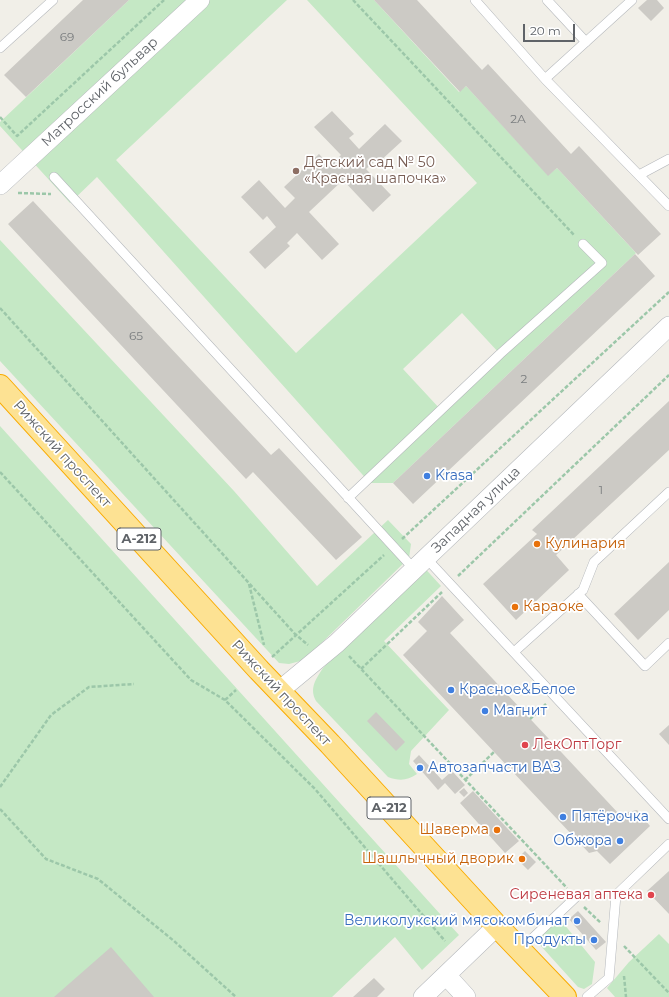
<!DOCTYPE html>
<html>
<head>
<meta charset="utf-8">
<style>
	body { margin:0 }
	#map { position:relative; width:669px; height:997px; overflow:hidden; background:#f1efe8; font-family:Montserrat,sans-serif }
	canvas { display:block }
	.scale { position:absolute; left:523px; top:24px; width:52px; height:18px; box-sizing:border-box; border:2px solid #5f6368; border-top:0; padding-left:5px; font-size:12px; line-height:14px; white-space:nowrap; color:#5f6368; -webkit-text-stroke:3px #fff; paint-order:stroke }
</style>
</head>
<body>
<div id="map">
<canvas width="669" height="997"></canvas>
<div class="scale">20 m</div>
</div>
<script>
const ctx = document.querySelector('canvas').getContext('2d');
ctx.lineJoin = 'round';
function fillPath(path, color) { ctx.fillStyle = color; ctx.fill(path, 'evenodd'); }
function strokePath(path, color, width, dash) { ctx.strokeStyle = color; ctx.lineWidth = width; ctx.lineCap = dash ? 'butt' : 'round'; ctx.setLineDash(dash || []); ctx.stroke(path); }
function drawText(font, color, halo, rows, align = 'center') {
  ctx.font = font + ' Montserrat,sans-serif'; ctx.lineWidth = 3.5; ctx.setLineDash([]); ctx.textBaseline = 'middle'; ctx.strokeStyle = halo; ctx.fillStyle = color; for (const [text, x, y, turn = 0] of rows) {
    ctx.save(); ctx.translate(x, y); ctx.rotate((+turn || 0) * Math.PI / 180); ctx.textAlign = isNaN(turn) ? turn : align; if (halo) ctx.strokeText(text, 0, 0); ctx.fillText(text, 0, 0); ctx.restore();
  }
}
fillPath(new Path2D(`
	M129,0H287L116,160L296,353L477,183L307,0H374L459,92L466,86L548,175L557,168L636,253L393,483H370L97,177L70,203L0,126V122ZM462,313L500,354L441,410L403,369Z
	M0,240L234,491L317,586L388,520L411,544L409,558L304,660L289,664L279,663L0,361Z
	M0,426L459,935L422,970L395,937L332,997H0Z
	M420,563L441,586L384,641L449,710L411,751L409,764L417,774C407,781 399,781 388,777L316,701C309,688 316,679 323,668Z
	M559,918L595,962L592,984L584,989L578,987L540,945L542,935Z
	M659,934L669,944V997H615L607,988L629,962Z`), '#c5e8c5');
fillPath(new Path2D(`
	M83,0H129L26,97L4,75Z
	M374,0H417L482,70L488,64L571,154L579,146L661,234L638,255L557,168L548,176L466,86L460,92Z
	M647,0H657L664,8L651,21L638,8Z
	M332,111L354,134L349,138L359,149L385,124L402,141L378,163L376,160L366,169L391,195L373,212L343,180L309,212L339,244L322,260L297,233L287,243L290,246L265,269L249,252L276,227L267,216L263,220L241,197L259,180L285,208L295,198L284,187L319,154L330,166L341,155L314,127Z
	M33,201L271,455L279,448L362,537L336,560L253,472L246,479L8,224Z
	M635,254L655,276L413,504L393,483Z
	M669,401V450L556,555L569,570L516,620L483,584L537,534L532,530Z
	M669,562V610L638,640L614,614Z
	M442,596L464,620L450,633L619,814L637,810L650,826L610,864L597,851L589,853L403,655L427,631L418,622Z
	M376,712L405,742L396,751L367,721Z
	M669,725V745L659,734Z
	M419,755L442,780L452,771L465,785L455,794L445,783L438,790L413,761Z
	M464,788L468,793L464,797L459,792Z
	M473,791L519,841L505,853L460,803Z
	M525,851L536,862L528,870L517,859Z
	M669,871V914L647,891Z
	M578,911L606,942L596,950L569,919Z
	M111,947L154,997H54Z
	M374,978L385,989L377,997H353Z`), '#cccac5');
const lane = new Path2D(`
	M475,0L545,79L669,206
	M547,0L586,42
	M0,48L53,0
	M545,79L632,0
	M639,175L669,159
	M54,177L414,569
	M348,498L500,354L602,263L583,244
	M426,558L669,819
	M578,594L645,666L669,643
	M514,652L583,590L594,562L669,492
	M520,950L576,897
	M587,997L609,978L616,895L669,844`);
const street = new Path2D(`
	M0,185L200,0
	M279,691L337,643L669,326
	M446,975L466,997
	M423,997L497,926`);
const highway = new Path2D(`
	M0,386L259,670L330,744L497,926L565,997`);
strokePath(lane, '#b5b8bc', 10);
strokePath(street, '#b5b8bc', 20);
strokePath(highway, '#f9ab00', 24);
strokePath(new Path2D(`
	M353,0L575,236
	M0,117L17,136L164,0
	M18,193L51,194
	M0,308L295,634L308,645
	M0,472L191,680L225,700L315,789L445,941
	M402,539L669,292
	M458,576L669,375
	M249,584L264,645
	M349,656L567,888
	M272,657L384,555
	M361,669L442,592
	M225,700L236,690
	M530,719L546,704
	M465,780L494,752
	M0,787L51,715L89,687L134,684
	M0,809L46,859L98,879L174,941L236,997
	M584,907L601,923
	M624,946L669,993
	M624,976L626,997`), '#9cc7a9', 2.5, [4, 2]);
strokePath(lane, '#fff', 9);
strokePath(street, '#fff', 19);
strokePath(highway, '#fde293', 22);
for (const [x, y, r, color] of [
	[296,171,4,"#8d6e63"],
	[427,476,4,"#3f7fe0"],
	[537,544,4,"#e8710a"],
	[515,607,4,"#e8710a"],
	[451,690,4,"#3f7fe0"],
	[485,711,4,"#3f7fe0"],
	[525,745,4,"#e0444e"],
	[420,768,4,"#3f7fe0"],
	[563,817,4,"#3f7fe0"],
	[497,830,4,"#e8710a"],
	[620,841,4,"#3f7fe0"],
	[522,859,4,"#e8710a"],
	[651,895,4,"#e0444e"],
	[577,921,4,"#3f7fe0"],
	[594,940,4,"#3f7fe0"]
]) { const dot = new Path2D(); dot.arc(x, y, r, 0, 2 * Math.PI); ctx.fillStyle = color; ctx.fill(dot); strokePath(dot, '#fff', 1.5); }
drawText('12px', '#7a7d7f', null, [
	["69",67,37],
	["2А",518,119],
	["65",136,336],
	["2",524,379],
	["1",601,490]
]);
for (const [x, y, w] of [
	[139,539,44],
	[389,808,44]
]) { const box = new Path2D(); box.roundRect(x - w / 2, y - 11, w, 22, 3); ctx.fillStyle = '#fff'; ctx.fill(box); strokePath(box, '#5f6368', 1); }
drawText('bold 13px', '#5f6368', null, [
	["А-212",139,539],
	["А-212",389,808]
]);
drawText('14px', '#5f6368', '#fff', [
	["Матросский бульвар",100,92,-43],
	["Рижский проспект",62,454,48],
	["Западная улица",476,510,-44],
	["Рижский проспект",281,693,47]
]);
drawText('14px', '#785e54', '#fff', [
	["Детский сад № 50",304,163],
	["«Красная шапочка»",304,179]
], 'left');
drawText('14px', '#366cbe', '#fff', [
	["Krasa",435,476],
	["Красное&Белое",459,690],
	["Магнит",493,711],
	["Автозапчасти ВАЗ",428,768],
	["Пятёрочка",571,817],
	["Обжора",612,841,"right"],
	["Великолукский мясокомбинат",569,921,"right"],
	["Продукты",586,940,"right"]
], 'left');
drawText('14px', '#c56008', '#fff', [
	["Кулинария",545,544],
	["Караоке",523,607],
	["Шаверма",489,830,"right"],
	["Шашлычный дворик",514,859,"right"]
], 'left');
drawText('14px', '#be3a42', '#fff', [
	["ЛекОптТорг",533,745],
	["Сиреневая аптека",643,895,"right"]
], 'left');
</script>
</body>
</html>
